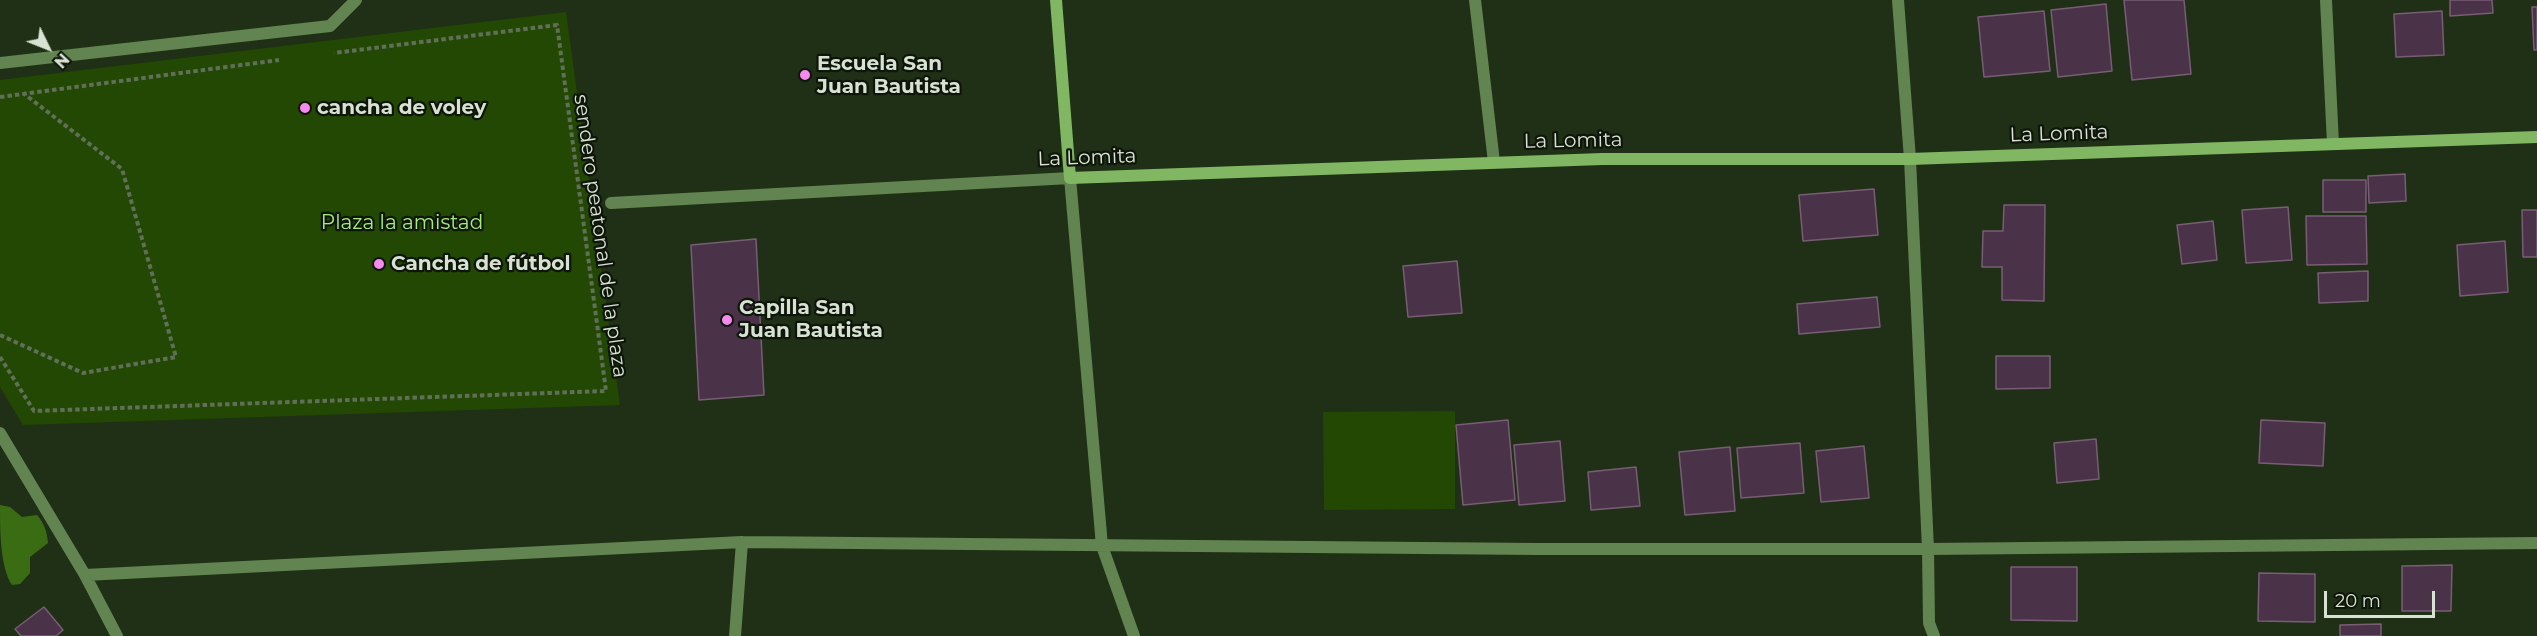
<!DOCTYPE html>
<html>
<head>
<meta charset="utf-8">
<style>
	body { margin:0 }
	#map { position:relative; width:2537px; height:636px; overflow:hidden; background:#1f3016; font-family:Montserrat,sans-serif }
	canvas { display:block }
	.north { position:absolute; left:18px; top:18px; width:60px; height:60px; -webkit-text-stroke:4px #0e150a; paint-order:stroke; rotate:133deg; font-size:16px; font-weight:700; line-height:24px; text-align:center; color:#d8e2d2 }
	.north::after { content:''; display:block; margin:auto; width:21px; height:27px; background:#d8e2d2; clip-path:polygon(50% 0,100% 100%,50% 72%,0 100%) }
	.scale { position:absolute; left:2324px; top:591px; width:111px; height:27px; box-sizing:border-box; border:3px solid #d8e2d2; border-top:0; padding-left:8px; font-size:18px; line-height:21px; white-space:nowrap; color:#d8e2d2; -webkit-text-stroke:4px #0e150a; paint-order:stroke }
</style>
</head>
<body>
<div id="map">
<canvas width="2537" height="636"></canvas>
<div class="north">N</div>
<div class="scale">20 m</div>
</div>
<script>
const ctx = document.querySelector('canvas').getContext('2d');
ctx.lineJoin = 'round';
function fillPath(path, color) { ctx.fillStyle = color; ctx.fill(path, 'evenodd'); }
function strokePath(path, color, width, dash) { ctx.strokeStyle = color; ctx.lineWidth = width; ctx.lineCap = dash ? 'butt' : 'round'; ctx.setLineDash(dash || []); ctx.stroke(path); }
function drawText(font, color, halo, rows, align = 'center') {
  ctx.font = font + ' Montserrat,sans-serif'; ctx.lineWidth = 4.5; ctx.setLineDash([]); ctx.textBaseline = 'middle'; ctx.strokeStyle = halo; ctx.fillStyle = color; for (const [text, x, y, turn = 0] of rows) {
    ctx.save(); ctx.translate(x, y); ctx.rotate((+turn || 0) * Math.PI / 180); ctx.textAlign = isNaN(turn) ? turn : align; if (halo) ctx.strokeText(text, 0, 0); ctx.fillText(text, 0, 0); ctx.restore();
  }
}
fillPath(new Path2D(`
	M566,12L620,405L23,425L0,387V80Z
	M1455,411V509L1324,510L1323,412Z`), '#224803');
fillPath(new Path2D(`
	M0,505L10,507L22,517L37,515C44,523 47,531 48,543L30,557V573L20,584L12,585C0,567 0,530 0,505Z`), '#3a6c14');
const building = new Path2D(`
	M2124,0H2184L2191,74L2132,80Z
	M2450,0H2492L2493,13L2450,16Z
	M2106,4L2112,71L2058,77L2051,10Z
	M2532,7H2537V50H2534Z
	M2044,11L2050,71L1984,77L1978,17Z
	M2442,11L2444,55L2396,57L2394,14Z
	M2405,174L2406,201L2369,203L2368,176Z
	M2323,180H2366V212H2323Z
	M1874,189L1878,235L1803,241L1799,195Z
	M2004,205H2045L2044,301L2002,300V267H1982L1983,231H2003Z
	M2288,207L2292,260L2246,263L2242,210Z
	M2522,210H2537V257H2523Z
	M2306,216H2366L2367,264L2307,265Z
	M2213,221L2217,260L2182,264L2177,225Z
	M756,239L764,395L699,400L691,245Z
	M2505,241L2508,292L2460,296L2457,245Z
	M1457,261L1462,313L1408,317L1403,266Z
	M2368,271V301L2319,303L2318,273Z
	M1877,297L1880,327L1799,334L1797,304Z
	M1996,356H2050V388L1996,389Z
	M1508,420L1515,500L1463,505L1456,425Z
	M2261,420L2325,423L2323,466L2259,463Z
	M2096,439L2099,479L2057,483L2054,443Z
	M1560,441L1565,501L1519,505L1514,445Z
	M1800,443L1804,493L1741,498L1737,448Z
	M1864,446L1869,498L1821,502L1816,451Z
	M1730,447L1735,511L1685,515L1679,452Z
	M1636,467L1640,506L1591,510L1588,472Z
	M2452,565L2451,611H2402V566Z
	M2011,567H2077V621L2011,620Z
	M2259,573L2315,574V622L2258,621Z
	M44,607L63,630L56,636H21L15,629Z
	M2381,624V636H2340V625Z`);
fillPath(building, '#4a3248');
strokePath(building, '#785d75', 1.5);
strokePath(new Path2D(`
	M0,97L279,60
	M0,335L83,373L176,357L122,169L23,93
	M0,357L34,411L606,391L557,25L334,53`), '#606f58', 4, [4.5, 3]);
strokePath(new Path2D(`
	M1475,0L1494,162
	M1898,0L1910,159L1928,549L1929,623L1934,636
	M2326,0L2333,144
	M0,63L330,26L356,0
	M611,203L1070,178L1102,546L1134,636
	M0,433L85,575L117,636
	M85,575L742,542L1537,549H1928L2537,543
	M735,636L742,542`), '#628450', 12);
strokePath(new Path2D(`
	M1056,0L1070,178L1602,159H1910L2537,137`), '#81b762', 12);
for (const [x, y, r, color] of [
	[805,75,6,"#f689ed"],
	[305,108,6,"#f689ed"],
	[379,264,6,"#f689ed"],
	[727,320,6,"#f689ed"]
]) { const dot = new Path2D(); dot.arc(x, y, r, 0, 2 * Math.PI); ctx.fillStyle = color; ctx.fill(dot); strokePath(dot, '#0e150a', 2); }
drawText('bold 20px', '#d8e2d2', '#0e150a', [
	["Escuela San",817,64],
	["Juan Bautista",817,87],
	["cancha de voley",317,108],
	["Cancha de fútbol",391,264],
	["Capilla San",739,308],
	["Juan Bautista",739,331]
], 'left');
drawText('20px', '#d8e2d2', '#0e150a', [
	["La Lomita",2059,134,-2],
	["La Lomita",1573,141,-1],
	["La Lomita",1087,158,-2],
	["sendero peatonal de la plaza",600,236,82]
]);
drawText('20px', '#a4ea7c', '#0e150a', [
	["Plaza la amistad",402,223]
]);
</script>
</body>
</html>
